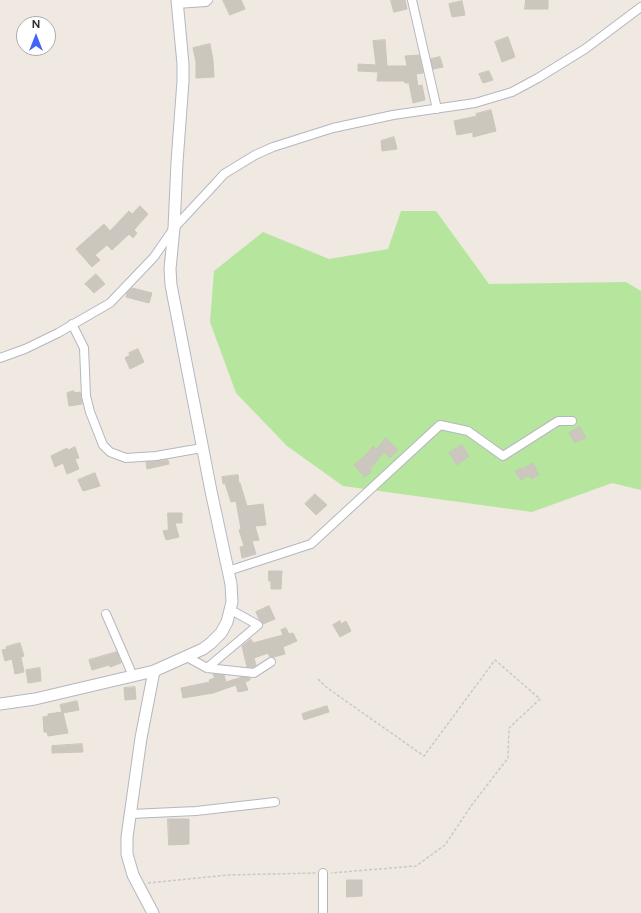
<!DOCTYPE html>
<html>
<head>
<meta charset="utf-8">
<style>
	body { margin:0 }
	#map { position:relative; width:641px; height:913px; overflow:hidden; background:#efe9e1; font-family:Figtree,sans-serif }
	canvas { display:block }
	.north { position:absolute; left:16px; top:16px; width:40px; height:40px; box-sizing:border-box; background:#fff; border:1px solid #ababab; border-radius:50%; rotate:0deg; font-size:11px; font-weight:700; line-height:16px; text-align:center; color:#2e2e2e }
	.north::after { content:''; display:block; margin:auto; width:14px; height:18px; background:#4264fb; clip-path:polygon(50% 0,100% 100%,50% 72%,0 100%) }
</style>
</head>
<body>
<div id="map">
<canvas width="641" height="913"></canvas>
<div class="north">N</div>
</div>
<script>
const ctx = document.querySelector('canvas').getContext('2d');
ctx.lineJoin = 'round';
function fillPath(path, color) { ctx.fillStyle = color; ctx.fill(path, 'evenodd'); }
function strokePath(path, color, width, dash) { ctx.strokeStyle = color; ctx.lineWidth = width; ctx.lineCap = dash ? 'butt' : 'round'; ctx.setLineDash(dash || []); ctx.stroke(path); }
fillPath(new Path2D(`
	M401,211H436L489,284L626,282L641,291V490L612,483L532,512L343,486L287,446L236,393L210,322L214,271L263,232L329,259L388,249Z`), '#b6e59e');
const building = new Path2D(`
	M223,0H241L245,9L230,15Z
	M391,0H405L407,9L394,12Z
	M526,0H548V9H525Z
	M462,1L465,15L452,17L449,4Z
	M508,37L515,57L502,62L495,42Z
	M385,40L387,66H407L405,56L419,55L423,71V73L416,74L418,86L422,85L425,100L413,103L409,83H405L404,81H377L378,72L358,71V64L376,65L373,41Z
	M210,44L213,60L214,77L196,78V62L193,48Z
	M440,57L443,67L433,69L431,59Z
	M489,71L493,80L483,83L479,74Z
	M491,110L496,131L473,137V132L457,135L454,121L477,116L476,114Z
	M394,137L397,149L382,151L381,141Z
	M140,206L148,214L134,230L137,233L133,238L129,234L112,250L107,245L95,255L100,260L92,267L76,249L104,224L110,231L129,211L132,214Z
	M96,274L105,284L94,293L85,284Z
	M132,288L152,293L149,303L126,297L127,293Z
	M138,349L144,362L130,369L125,358L130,355L129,353Z
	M74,391V393L80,392L82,404L69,406L67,393Z
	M580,427L586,438L575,443L569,433Z
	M386,438L398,450L390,458L384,452L370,469L371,472L365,477L354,465L366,455L373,446L376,449Z
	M462,445L469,456L457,465L449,453Z
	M75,447L79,458L75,459L79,469L67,474L63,463L55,467L51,456L67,448L68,450Z
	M168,460L169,464L147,469L146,462Z
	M533,463L539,475L531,479L529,475L521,480L515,471L521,468L522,469Z
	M95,473L100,486L83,491L78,480Z
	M238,475L239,484L240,483L247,506L263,504L266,525L255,526L259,540L252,541L256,554L242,558L240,547L244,546L239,530L241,529L236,501L231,502L225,483L223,484L222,477Z
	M315,494L327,505L316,515L305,504Z
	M168,513H182V523H175L179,537L166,540L163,531L168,530Z
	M269,571H282L281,589H271V581H269Z
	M269,606L275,619L263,624L259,619L256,612Z
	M340,621L341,624L346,621L351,631L340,637L333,625Z
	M286,628L289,634L293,633L297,641L283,647L285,654L274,657H270L268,653L254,658L256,665L253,667H247L242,646L251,639L253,643L283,635L281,630Z
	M20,643L24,656L21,657L24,672L15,674L12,659L5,661L2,650L7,649L6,647Z
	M117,652L121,663L110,667L109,665L92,670L89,660Z
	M40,668L41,681L28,683L26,670Z
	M215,674L224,675L226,682L242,677L250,678V680L245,682L248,690L238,692L236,685L213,693L183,698L181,688L210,682L209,680L215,678L213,675Z
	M135,687L136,699L125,700L124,688Z
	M77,701L79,710L63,713L68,733L48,736L47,732H44L43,717L48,716V714L62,712L60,705Z
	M327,706L329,712L304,720L302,714Z
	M82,744L83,752L52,753V746Z
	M168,819H189V844L169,845Z
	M347,880H362V896L347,897Z`);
fillPath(building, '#cbc7bf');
strokePath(building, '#cbc5ba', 1);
const minor = new Path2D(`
	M412,0L437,109
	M176,4L206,2L208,0
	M72,324L84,348L86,396L90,412L103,445L110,452L126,458L156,456L202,448
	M0,358L25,349L58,333L110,303L154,257L174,228L215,184L224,174L255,155L273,147L333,128L393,115L475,103L512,92L538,78L585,49L641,7
	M228,571L311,544L440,425L468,431L503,456L558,421H572
	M106,614L133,676
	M187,657L207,668L254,673L271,662
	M207,668L258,625L231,610
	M131,814L196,811L275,802
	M323,873V913`);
const tertiary = new Path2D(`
	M0,704L35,699L154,671L203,649L211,643L221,633L227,622L232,602L231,584L211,491L171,285L170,269L174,228L177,162L183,81V64L177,0
	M153,913L133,875L127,854V837L141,738L154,671`);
strokePath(minor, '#b4b7c1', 10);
strokePath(tertiary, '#b4b7c1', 13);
strokePath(new Path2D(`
	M318,679L326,687L424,756L495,660L540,699L509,728L508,758L471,806L445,845L416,866L331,873
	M148,883L227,875L316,873`), '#c9c9c9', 1.5, [3, 2]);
strokePath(minor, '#fff', 8);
strokePath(tertiary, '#fff', 11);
</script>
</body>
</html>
